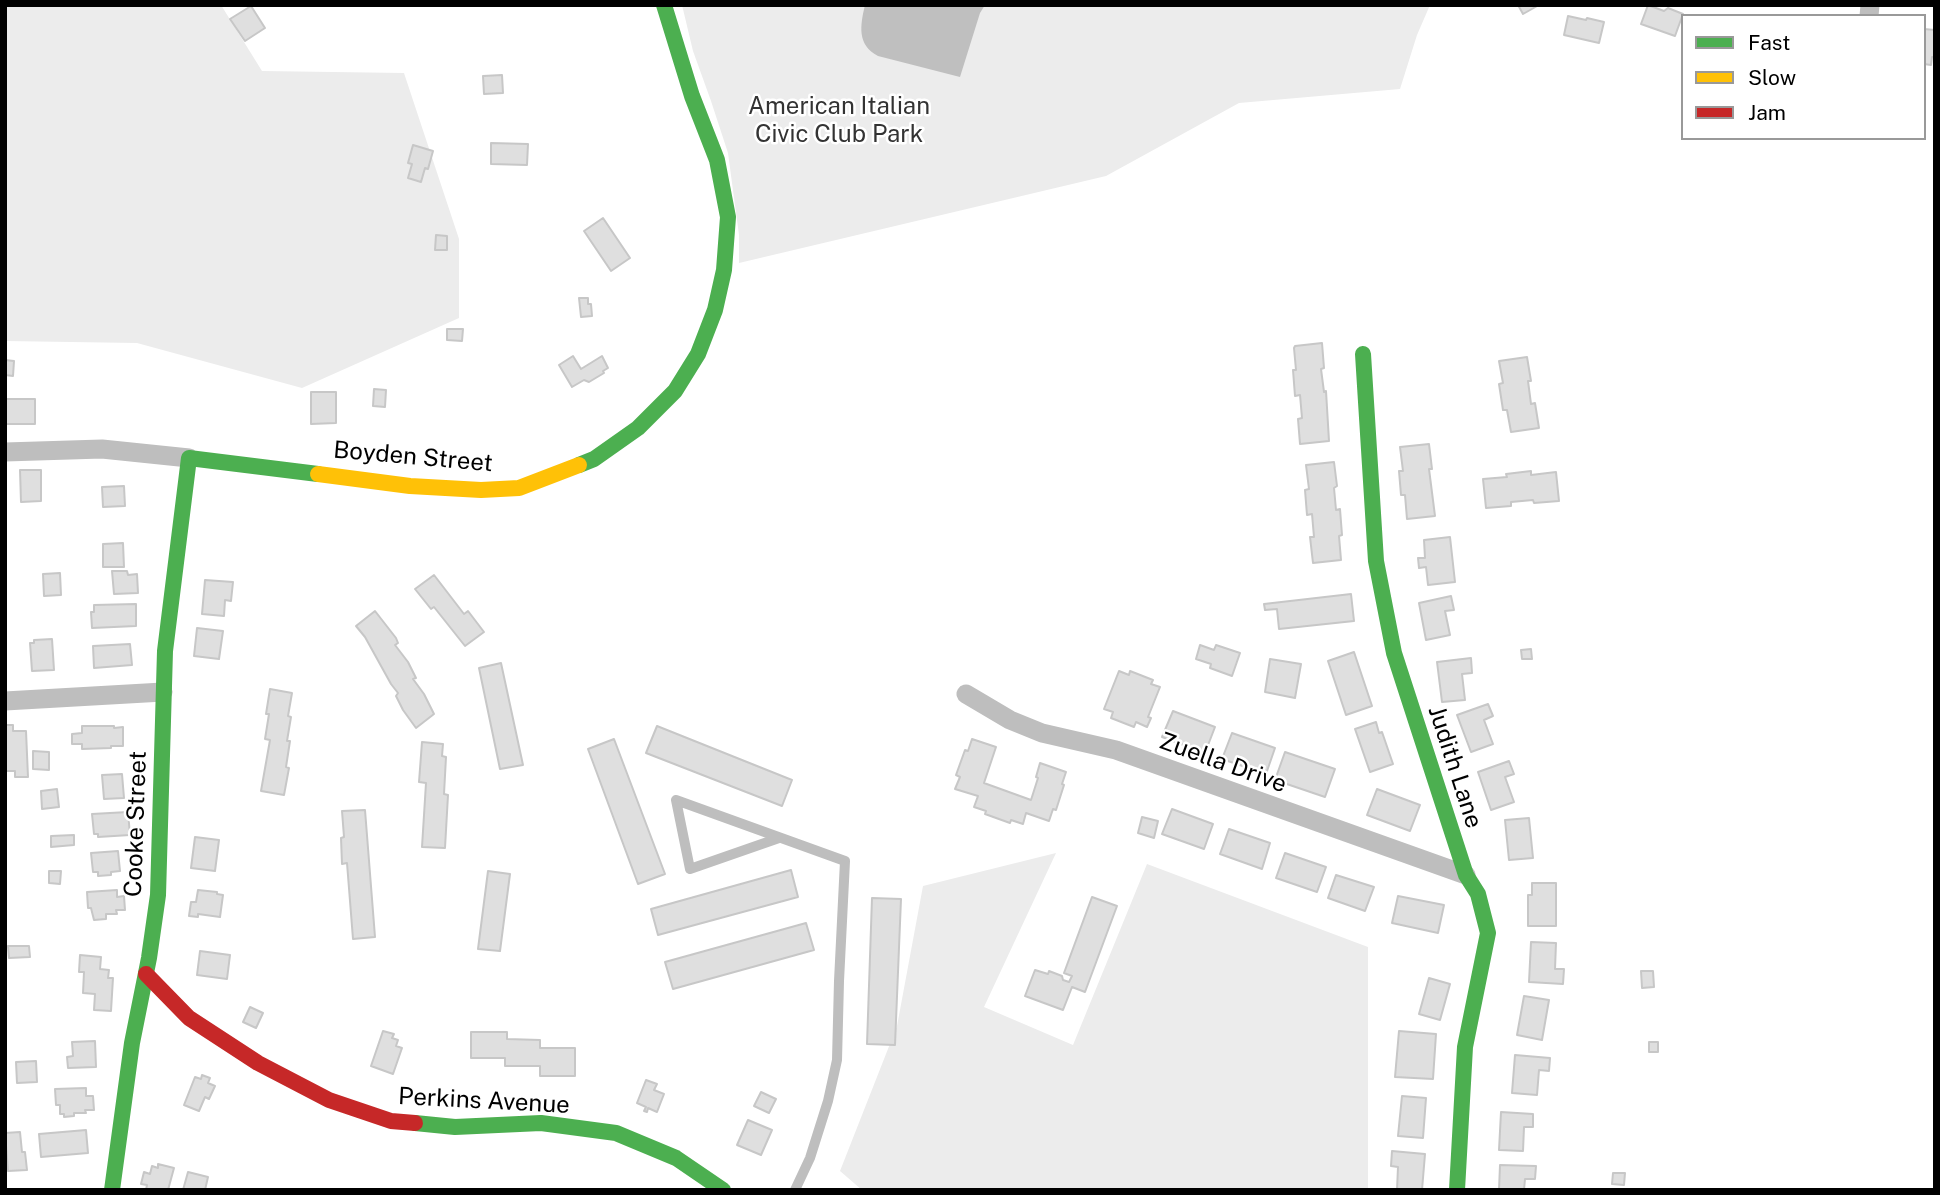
<!DOCTYPE html>
<html>
<head>
<meta charset="utf-8">
<style>
	body { margin:0 }
	#map { position:relative; width:1940px; height:1195px; overflow:hidden; background:#fff; font-family:"Public Sans",sans-serif }
	canvas { display:block }
	.frame { position:absolute; inset:0; border:7px solid #000; pointer-events:none }
	.legend { position:absolute; left:1681px; top:14px; width:245px; height:126px; box-sizing:border-box; background:#fff; border:2px solid #999; margin:0; padding:9px 12px; list-style:none; font-size:21px; color:#000 }
	.legend li { display:flex; align-items:center; gap:14px; height:35px }
	.legend b { width:35px; border:2px solid #999 }
</style>
</head>
<body>
<div id="map">
<canvas width="1940" height="1195"></canvas>
<div class="frame"></div>
<ul class="legend">
<li><b style="height:9px;background:#4caf50"></b>Fast</li>
<li><b style="height:9px;background:#ffc107"></b>Slow</li>
<li><b style="height:9px;background:#c62828"></b>Jam</li>
</ul>
</div>
<script>
const ctx = document.querySelector('canvas').getContext('2d');
ctx.lineJoin = 'round';
function fillPath(path, color) { ctx.fillStyle = color; ctx.fill(path, 'evenodd'); }
function strokePath(path, color, width, dash) { ctx.strokeStyle = color; ctx.lineWidth = width; ctx.lineCap = dash ? 'butt' : 'round'; ctx.setLineDash(dash || []); ctx.stroke(path); }
function drawText(font, color, halo, rows, align = 'center') {
  ctx.font = font + ' "Public Sans",sans-serif'; ctx.lineWidth = 5; ctx.setLineDash([]); ctx.textBaseline = 'middle'; ctx.strokeStyle = halo; ctx.fillStyle = color; for (const [text, x, y, turn = 0] of rows) {
    ctx.save(); ctx.translate(x, y); ctx.rotate((+turn || 0) * Math.PI / 180); ctx.textAlign = isNaN(turn) ? turn : align; if (halo) ctx.strokeText(text, 0, 0); ctx.fillText(text, 0, 0); ctx.restore();
  }
}
fillPath(new Path2D(`
	M5,5H221L262,71L404,73L459,239V318L302,388L137,343L5,341Z
	M682,5H1430L1417,35L1400,89L1239,103L1106,176L739,263V235L728,153L711,101L693,51Z
	M1056,853L984,1007L1073,1045L1147,864L1368,947V1190H862L840,1171L897,1026L923,886Z`), '#ececec');
fillPath(new Path2D(`
	M865,5H985L980,13L960,77L878,56C857,45 860,26 865,5Z`), '#bfbfbf');
const building = new Path2D(`
	M1518,5H1539L1523,14Z
	M1648,5L1664,11L1668,8L1683,14L1675,36L1641,24Z
	M251,6L265,28L245,41L230,19Z
	M1568,16L1586,20L1587,18L1604,22L1599,43L1564,35Z
	M1924,29L1935,30V57H1932L1931,65L1924,64Z
	M502,75L503,93L484,94L483,76Z
	M491,143L528,144L527,165L491,164Z
	M413,145L433,151L428,169L425,168L421,182L408,178L412,164L408,163Z
	M603,218L630,258L611,271L584,231Z
	M436,235L447,236V250H435Z
	M579,298H588V304H591L592,316L581,317Z
	M447,329H463L462,341L447,340Z
	M1322,343L1324,368L1321,369L1324,392L1326,391L1329,441L1300,444L1298,419L1302,418L1300,395L1295,396L1293,370H1296L1294,348L1295,346Z
	M573,356L581,369L602,356L608,368L603,371L604,373L589,382L584,380L572,387L559,365Z
	M1527,357L1531,381H1528L1531,404L1535,403L1539,428L1511,432L1507,410H1503L1499,384L1503,383L1499,361Z
	M5,360L14,361L13,376L5,375Z
	M374,389L386,390L385,407L373,406Z
	M311,392H336V423L311,424Z
	M6,399H35V424H6Z
	M1429,444L1432,469H1429L1435,516L1407,519L1405,495H1401L1399,471H1403L1400,447Z
	M1334,462L1337,486L1334,488L1336,510L1340,509L1342,535L1339,536L1341,560L1313,563L1310,537H1314L1312,514L1307,515L1305,490L1309,489L1306,465Z
	M20,470H41V501L21,502Z
	M1531,471V475L1556,472L1559,501L1534,503L1533,500L1511,502V506L1486,508L1483,479L1507,477L1506,474Z
	M124,486L125,506L103,507L102,487Z
	M1450,537L1455,582L1428,585L1426,567L1419,568L1418,558H1425L1424,540Z
	M123,543L124,567H103V544Z
	M112,571H127L128,575L137,574L138,593L114,594Z
	M60,573L61,595L44,596L43,574Z
	M434,575L464,614L468,611L484,632L465,646L434,607L431,609L415,589Z
	M205,580L233,582L231,601L225,600L224,616L202,614Z
	M1351,594L1354,621L1279,629L1277,609L1265,610L1264,604Z
	M1451,596L1454,610L1445,611L1450,635L1426,640L1419,603Z
	M136,604V626L92,628L91,612H94V605Z
	M375,611L396,638L398,643L395,645L408,662L416,678L413,679L424,694L434,714L416,728L403,710L396,696L398,693L391,684L365,637L356,626Z
	M197,628L223,631L219,659L194,656Z
	M52,639L54,670L32,671L30,643H34V640Z
	M130,644L132,665L94,668L93,646Z
	M1200,645L1214,650L1216,645L1240,653L1232,676L1210,668L1211,664L1196,659Z
	M1531,649L1532,659H1522L1521,650Z
	M1354,652L1372,706L1346,715L1328,661Z
	M1471,658L1472,673L1462,674L1465,700L1442,702L1437,662Z
	M1270,659L1301,664L1295,698L1265,692Z
	M501,663L523,765L500,769L479,668Z
	M1119,671L1129,675L1130,671L1153,680L1151,684L1160,687L1148,717L1151,718L1147,727L1136,722L1134,727L1111,718L1113,712L1104,709Z
	M270,689L292,693L288,716L291,717L287,741H290L286,767L289,768L284,795L261,791L270,740L265,739L269,714H266Z
	M1488,704L1493,716L1484,720L1493,744L1471,752L1457,715Z
	M1173,711L1215,727L1205,753L1162,737Z
	M1376,722L1379,733L1382,732L1393,764L1370,772L1355,729Z
	M6,725H13V731H26L28,777H15V771H5Z
	M82,726H114V728L123,727V746H111V748L82,749V744H72V734L82,733Z
	M657,726L792,780L782,806L646,753Z
	M1232,733L1275,748L1266,774L1222,759Z
	M614,739L665,874L638,884L588,749Z
	M972,739L996,747L984,783L1031,800L1038,778L1036,777L1040,763L1066,772L1062,784L1064,785L1056,810L1053,809L1049,821L1026,813L1023,824L1011,820L1010,823L985,814L986,811L974,807L978,796L955,789L960,777L956,775L965,750L968,751Z
	M422,742L443,744L442,756L446,757L444,794L448,795L445,848L422,847L426,783L419,782Z
	M33,751L49,752V770L33,769Z
	M1285,752L1335,769L1325,797L1275,780Z
	M1509,761L1514,774L1505,777L1514,802L1491,810L1478,772Z
	M122,774L124,798L104,799L102,775Z
	M57,789L59,807L42,809L41,791Z
	M1377,789L1420,805L1410,831L1367,815Z
	M1172,809L1213,824L1204,849L1162,834Z
	M365,810L375,937L353,939L347,863L342,864L341,838L344,837L342,811Z
	M128,812L130,835L98,837V834H94L92,814Z
	M1142,817L1158,821L1154,838L1138,833Z
	M1529,818L1533,858L1509,860L1505,820Z
	M1229,829L1270,843L1262,869L1220,854Z
	M74,835V845L51,847V836Z
	M195,837L219,840L215,871L191,868Z
	M118,851L120,871L111,872V875L98,876V872H93L91,853Z
	M1285,853L1326,867L1317,892L1276,878Z
	M791,870L798,897L658,935L651,909Z
	M49,871H61L60,884L49,883Z
	M488,871L510,874L500,951L478,949Z
	M1336,875L1374,887L1365,911L1328,898Z
	M1532,883H1556V926H1528V895H1532Z
	M117,890V897L124,896L125,910H116L117,914H106V919L94,920L91,908H88L87,892Z
	M198,890L217,892V894L223,895L220,917L198,914V917L189,916L191,902H196Z
	M1398,896L1444,905L1438,933L1392,923Z
	M1092,897L1117,906L1085,992L1072,987L1063,1010L1025,996L1035,970L1048,974L1049,971L1062,976L1063,980L1069,982L1072,976L1064,973Z
	M872,898L901,899L895,1045L867,1044Z
	M806,923L814,950L673,989L665,962Z
	M1531,942L1556,943L1555,969H1564L1563,984L1529,982Z
	M8,946H29L30,957L9,958Z
	M200,951L230,955L227,979L197,975Z
	M80,955L101,957L100,969L109,970L108,978H113L111,1011L94,1010L95,994L83,993L84,972H79Z
	M1641,971H1653L1654,987L1642,988Z
	M1429,978L1450,984L1440,1020L1419,1014Z
	M1524,996L1549,1000L1542,1040L1517,1035Z
	M250,1007L263,1013L256,1028L243,1022Z
	M383,1031L394,1034L392,1038L398,1040L396,1046L402,1048L393,1074L371,1066Z
	M1399,1031L1436,1034L1433,1079L1395,1077Z
	M471,1032H507V1039L540,1040V1048H575V1076H540V1066H505V1058H471Z
	M95,1041L96,1067L68,1068L67,1057L73,1056L72,1042Z
	M1649,1042H1658V1052H1649Z
	M1515,1055L1550,1058L1549,1071L1539,1070L1537,1095L1512,1093Z
	M36,1061L37,1082L17,1083L16,1062Z
	M202,1075L210,1078L208,1083L215,1086L209,1099L205,1097L199,1111L184,1105L195,1077L201,1079Z
	M646,1080L657,1084L654,1090L664,1094L657,1112L648,1108L647,1112L644,1111L646,1107L637,1103Z
	M86,1088V1096H93L94,1110H85L86,1113H74V1116L64,1117V1114H60V1105H56L55,1089Z
	M761,1092L776,1099L769,1113L754,1106Z
	M1402,1096L1426,1098L1423,1138L1398,1136Z
	M1501,1112L1533,1114V1127H1524L1523,1151L1499,1150Z
	M748,1120L772,1130L761,1155L737,1145Z
	M86,1130L88,1153L41,1157L39,1134Z
	M20,1132L22,1152H25L27,1170L8,1171L5,1133Z
	M1392,1151L1425,1154L1422,1190H1397L1398,1167L1391,1166Z
	M158,1164L174,1168L168,1190H146L147,1185L141,1184L144,1172L150,1174L152,1166L158,1168Z
	M1500,1165L1536,1166L1535,1179H1525L1524,1190H1499Z
	M188,1172L208,1177L205,1190H183Z
	M1613,1173H1625L1624,1185L1612,1184Z`);
fillPath(building, '#dfdfdf');
strokePath(building, '#c7c7c7', 2);
strokePath(new Path2D(`
	M779,838L690,869L676,800L845,861L839,981L837,1060L828,1101L810,1158L795,1190`), '#bebebe', 10);
strokePath(new Path2D(`
	M1869,16L1870,5
	M5,452L102,449L189,458
	M966,694L1010,720L1042,733L1116,750L1466,875
	M5,701L163,692`), '#bebebe', 19);
strokePath(new Path2D(`
	M1363,354L1376,561L1394,653L1466,875L1478,894L1488,933L1465,1047L1457,1190
	M579,465L594,459L638,428L675,391L698,354L715,310L724,270L728,217L717,160L692,96L664,5
	M415,1123L455,1127L541,1123L616,1133L676,1158L723,1190
	M112,1190L132,1043L149,958L158,895L165,651L189,458L318,474`), '#4caf50', 16);
strokePath(new Path2D(`
	M318,474L410,486L481,490L519,488L579,465`), '#ffc107', 16);
strokePath(new Path2D(`
	M146,974L189,1018L258,1063L329,1100L391,1121L415,1123`), '#c62828', 16);
drawText('24px', '#333', '#fff', [
	["American Italian",839,107],
	["Civic Club Park",839,135]
]);
drawText('24px', '#000', '#fff', [
	["Boyden Street",413,457,5],
	["Zuella Drive",1223,763,20],
	["Judith Lane",1455,767,72],
	["Cooke Street",136,824,-88],
	["Perkins Avenue",484,1101,3]
]);
</script>
</body>
</html>
